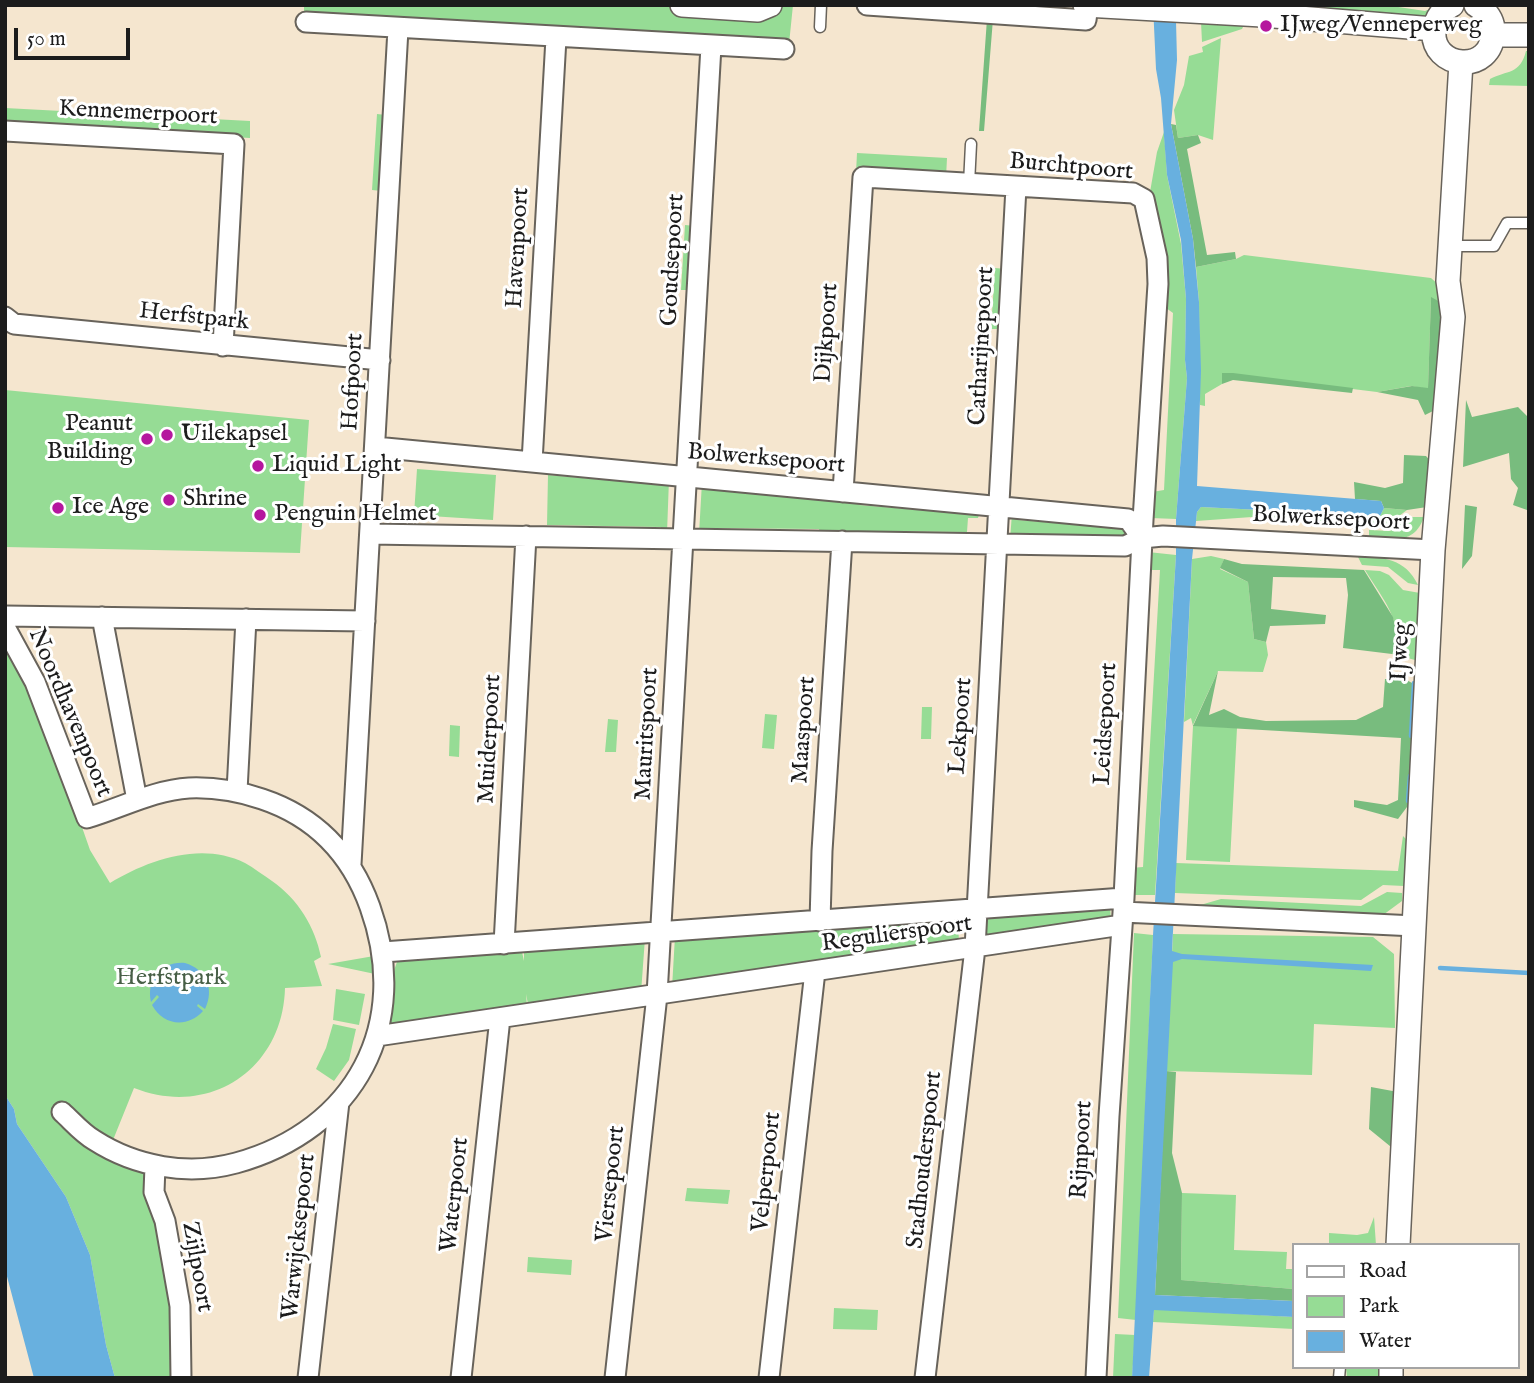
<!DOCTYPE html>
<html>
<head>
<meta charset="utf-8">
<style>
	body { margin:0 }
	#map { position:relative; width:1534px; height:1383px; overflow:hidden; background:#f5e6cf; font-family:"IM FELL English",serif }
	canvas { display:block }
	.frame { position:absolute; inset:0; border:7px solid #1c1c1c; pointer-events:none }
	.legend { position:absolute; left:1292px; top:1243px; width:228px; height:126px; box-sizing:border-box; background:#fff; border:2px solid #a4a4a4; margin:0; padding:9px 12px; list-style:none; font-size:21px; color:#1c1c1c }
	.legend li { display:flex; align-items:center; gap:14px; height:35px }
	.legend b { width:35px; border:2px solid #a4a4a4 }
	.scale { position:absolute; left:14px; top:28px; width:116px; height:32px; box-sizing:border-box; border:4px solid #1c1c1c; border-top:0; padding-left:9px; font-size:21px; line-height:24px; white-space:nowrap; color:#1c1c1c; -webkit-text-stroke:5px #fff; paint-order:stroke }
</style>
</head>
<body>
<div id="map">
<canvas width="1534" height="1383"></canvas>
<div class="frame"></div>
<ul class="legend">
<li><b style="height:9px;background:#fff"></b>Road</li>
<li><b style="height:19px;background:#96dc95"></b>Park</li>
<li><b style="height:19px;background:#68b0df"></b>Water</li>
</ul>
<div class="scale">50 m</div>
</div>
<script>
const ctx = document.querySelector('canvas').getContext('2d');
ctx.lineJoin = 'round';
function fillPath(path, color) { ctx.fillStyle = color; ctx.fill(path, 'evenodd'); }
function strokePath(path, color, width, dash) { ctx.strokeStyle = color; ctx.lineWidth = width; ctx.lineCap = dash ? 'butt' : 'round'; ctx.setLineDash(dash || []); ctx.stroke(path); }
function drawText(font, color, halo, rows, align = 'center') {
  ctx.font = font + ' "IM FELL English",serif'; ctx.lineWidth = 6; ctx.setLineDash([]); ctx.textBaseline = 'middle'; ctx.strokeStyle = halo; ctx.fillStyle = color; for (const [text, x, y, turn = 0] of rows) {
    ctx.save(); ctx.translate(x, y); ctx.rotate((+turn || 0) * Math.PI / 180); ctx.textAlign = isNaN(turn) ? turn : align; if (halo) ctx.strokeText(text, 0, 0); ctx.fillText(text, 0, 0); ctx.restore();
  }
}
fillPath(new Path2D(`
	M304,5H637L764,13L784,5H793L789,44L304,17Z
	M1273,5H1385L1425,11L1438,5L1423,17Z
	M1201,22L1244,25L1242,29L1202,42Z
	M1221,38L1213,140L1198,135L1178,138L1174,110L1184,85L1189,56L1203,52L1202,47Z
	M1526,51H1529V86L1489,85L1490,79C1507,70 1520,75 1526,51Z
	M5,108L250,121V138L5,124Z
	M377,114L386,115L382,191L372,190Z
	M1164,132L1167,175L1181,244L1186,299L1185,360L1187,378L1176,519L1151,518L1152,492L1164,490L1173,313L1162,305L1150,192L1157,152Z
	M857,153L947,158L946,178L856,173Z
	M685,225L695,226L692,267H688L687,275L692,276L691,290H681Z
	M1244,255L1431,278L1440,286L1442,303L1431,298L1428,389L1411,386L1377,392L1222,373V384L1205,394V406L1200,405L1199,302L1196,267L1236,259Z
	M995,268L1006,269L1002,329H991Z
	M5,390L309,420L300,553L5,547Z
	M417,469L496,475L493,520L414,515Z
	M548,475L663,485L665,479H669L667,533H662L661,527L547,525Z
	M702,482L707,483V489L819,500L821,494L857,498L859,505L979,515L978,518H968L967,532L862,531L863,536L820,535L819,529L705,528L704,535L699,534Z
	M1201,507L1380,516L1384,508L1407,510L1387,525L1252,517L1196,521L1197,512Z
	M1012,513H1017L1018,520L1119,528L1128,527L1127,535L1123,542L1115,536L1018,535L1015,541L1010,540Z
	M1412,517H1424C1414,545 1394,539 1369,538V530L1390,531Z
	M1148,552L1176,555L1155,895H1130V868L1143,867L1160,570H1148Z
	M1357,555C1384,558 1405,558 1418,585L1408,583L1388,567L1362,565Z
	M1211,556L1224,559L1220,569L1248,582L1254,639L1266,642L1268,655L1263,672L1218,671L1193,725L1237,728L1230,862L1186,860L1193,726L1191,718L1184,722L1192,559Z
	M1365,570L1380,571L1389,575L1403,590L1420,593L1421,656L1415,660L1392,654C1408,626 1379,594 1365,570Z
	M5,641L56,753L90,850L110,883C148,860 201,841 245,863C254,868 263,875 272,881C298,899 315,927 321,957L314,961L322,986L285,988C283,1069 210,1118 134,1088L113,1140L150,1170L172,1284L176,1378H115L106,1345L90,1255L66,1197L17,1124L14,1109L5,1095Z
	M922,707H932L931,739H921Z
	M765,714L777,715L774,749L762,748Z
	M608,719L618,720L616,752H605Z
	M450,725L460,726L459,757L449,756Z
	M1403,836L1410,843L1404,886L1383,885L1361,900L1175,893L1176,863L1398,871Z
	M1387,892L1402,893V901L1383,915L1190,908L1221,899L1361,906Z
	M1110,904L1111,923L986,940L987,914Z
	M958,916L959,946L672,988L675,936L684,939L951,921Z
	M1134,933L1153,935L1136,1320L1118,1318Z
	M1173,934L1373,937L1394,954L1395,1028L1314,1024L1312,1075L1166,1071Z
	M645,938L641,993L528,1004L526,994L527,1006L394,1026L389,1020C392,1002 390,978 397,962L522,952L524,961V951L638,943Z
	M374,956L375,974L328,964Z
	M336,989L365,994L359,1025L333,1020Z
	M333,1024L356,1029L349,1060L334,1081L316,1069L326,1048Z
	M687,1188L730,1190L728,1204L685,1201Z
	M1182,1193L1236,1195L1234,1250L1287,1252L1286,1269H1294V1289L1181,1280Z
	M1374,1217L1376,1245H1329V1233L1357,1235L1368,1233Z
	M528,1257L572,1260L571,1275L527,1272Z
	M834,1308L878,1310L877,1330L833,1329Z
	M1154,1309L1294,1317V1329L1153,1322Z
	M1115,1334L1135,1335L1132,1378H1113Z
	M1346,1367H1384L1383,1378H1347Z`), '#96dc95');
fillPath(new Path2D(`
	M987,19H993L984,131H979Z
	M1171,124L1176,125L1178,138L1198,135L1201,143L1187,149L1207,255L1235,252L1236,259L1196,267L1193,239Z
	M1431,297L1442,303L1437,409L1425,415L1418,400L1377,392L1412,386L1428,388Z
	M1222,373H1233L1353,388L1352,393L1233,380L1222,384Z
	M1466,400L1472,417L1518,407L1529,418V526L1527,510L1513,505L1518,488L1511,479L1509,453L1463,467Z
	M1404,455L1426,456L1432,463L1427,507L1407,510L1384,508L1381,501L1355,499L1354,482L1385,488L1403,483Z
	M1465,505L1477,507L1472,556L1462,569Z
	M1224,559L1242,564L1364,570L1393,617L1399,643L1392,654L1343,648L1348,595L1346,578L1273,577L1271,609L1326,615L1325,624L1270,626L1266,642L1254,639L1248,582L1220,568Z
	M1218,671L1209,715L1224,709L1240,717L1266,721L1356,720L1383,707L1385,679H1405L1419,687L1416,795L1398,819L1354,807V800L1387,805L1398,800L1401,738L1193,726Z
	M1166,1071L1176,1072L1172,1153L1182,1193L1181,1280L1294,1289V1301L1155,1295Z
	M1371,1087L1398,1092L1396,1151L1369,1129Z`), '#78bc7e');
fillPath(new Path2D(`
	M1153,5L1176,21L1177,60L1171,124L1193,239L1199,302L1201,371L1197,486L1381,501L1384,508L1380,516L1201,507L1197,512L1192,559L1172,951L1182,954L1373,965L1371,971L1182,959L1173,962L1155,1295L1294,1301V1317L1154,1310L1149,1378H1132L1153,935L1176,555V519L1187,378L1185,360L1186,299L1181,240L1167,175L1161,98L1156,69Z
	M185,963C206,969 215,989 205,1009L198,1004L197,1006L203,1011C188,1028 163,1026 152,1005L159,997L157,995L151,1002C146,979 162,961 185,963Z
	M5,1095L14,1109L17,1124L66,1197L90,1255L106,1345L115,1378H34L5,1269Z`), '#68b0df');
strokePath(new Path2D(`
	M1411,736L1414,683
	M1408,801L1410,776
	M1440,968L1529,973`), '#68b0df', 4.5);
const service = new Path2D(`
	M820,27L821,5
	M969,184L971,144
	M1450,246H1494L1507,223H1529
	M1339,1378L1340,1367`);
const minor = new Path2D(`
	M867,5L1086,20L1088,5
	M306,22L784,49
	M5,131L234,144L223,346
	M5,317L14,324L380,360
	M375,447L1128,519L1142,538
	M532,462L556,38
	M843,492L863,177L1133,193L1144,199L1157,258L1158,284L1143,520L1124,898L1109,1116L1096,1378
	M370,534L1125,546L1142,538L1163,536L1433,550
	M5,616L365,621
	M102,617L137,800
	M5,627L35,682L87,818C121,808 154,790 189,788C214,787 238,791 262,799C316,817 351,854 370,907C412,1024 356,1130 236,1163C188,1176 136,1167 94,1140C82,1133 72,1121 62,1112
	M237,791L246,619
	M351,864L398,29
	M1123,912L1415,926
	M820,921L822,851L842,541
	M504,944L526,536
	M383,952L1124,898
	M377,1036L1122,925
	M155,1166L154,1192L165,1221L180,1306L181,1378
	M308,1378L339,1102
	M461,1378L500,1018
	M615,1378L657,995L711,46
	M769,1378L815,971
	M925,1378L975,948L1016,187`);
const tertiary = new Path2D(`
	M682,5L758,10L770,5
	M1085,5L1262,15L1434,29
	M1452,5C1442,10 1436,19 1434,30C1430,69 1493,76 1493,31C1493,19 1486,11 1476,5
	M1493,35H1529
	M1398,1245L1433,550L1453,317L1448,281L1461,62
	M1391,1378V1367`);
strokePath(service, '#68635b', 13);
strokePath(minor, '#68635b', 23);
strokePath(tertiary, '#68635b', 26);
strokePath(service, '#fff', 10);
strokePath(minor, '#fff', 19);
strokePath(tertiary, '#fff', 23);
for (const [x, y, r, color] of [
	[1266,26,7,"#b5179e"],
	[167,435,7,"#b5179e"],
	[147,439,7,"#b5179e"],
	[258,466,7,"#b5179e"],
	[169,500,7,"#b5179e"],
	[58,508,7,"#b5179e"],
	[260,515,7,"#b5179e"]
]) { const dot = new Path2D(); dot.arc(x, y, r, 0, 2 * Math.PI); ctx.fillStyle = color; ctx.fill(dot); strokePath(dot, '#fff', 2.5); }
drawText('24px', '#1c1c1c', '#fff', [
	["IJweg/Venneperweg",1280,26],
	["Peanut",133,425,"right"],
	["Building",133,453,"right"],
	["Uilekapsel",181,435],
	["Liquid Light",272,466],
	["Shrine",183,500],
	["Ice Age",72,508],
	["Penguin Helmet",274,515]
], 'left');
drawText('24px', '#1c1c1c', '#fff', [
	["Kennemerpoort",138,114,3],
	["Burchtpoort",1071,168,5],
	["Havenpoort",519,248,-87],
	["Goudsepoort",674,260,-87],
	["Herfstpark",194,318,6],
	["Dijkpoort",828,333,-86],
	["Catharijnepoort",983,346,-87],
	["Hofpoort",354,382,-87],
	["Bolwerksepoort",766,460,5],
	["Bolwerksepoort",1331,520,3],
	["IJweg",1402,652,-87],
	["Noordhavenpoort",69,713,67],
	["Leidsepoort",1107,724,-87],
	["Lekpoort",962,726,-86],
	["Maaspoort",805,730,-86],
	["Mauritspoort",648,734,-87],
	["Muiderpoort",491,739,-87],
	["Regulierspoort",897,935,-8],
	["Rijnpoort",1083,1150,-87],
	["Stadhouderspoort",926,1160,-84],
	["Velperpoort",768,1172,-84],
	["Viersepoort",612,1184,-84],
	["Waterpoort",456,1195,-84],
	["Warwijcksepoort",300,1237,-84],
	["Zijlpoort",196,1267,80]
]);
drawText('24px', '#475f46', '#fff', [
	["Herfstpark",171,979]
]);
</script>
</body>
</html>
